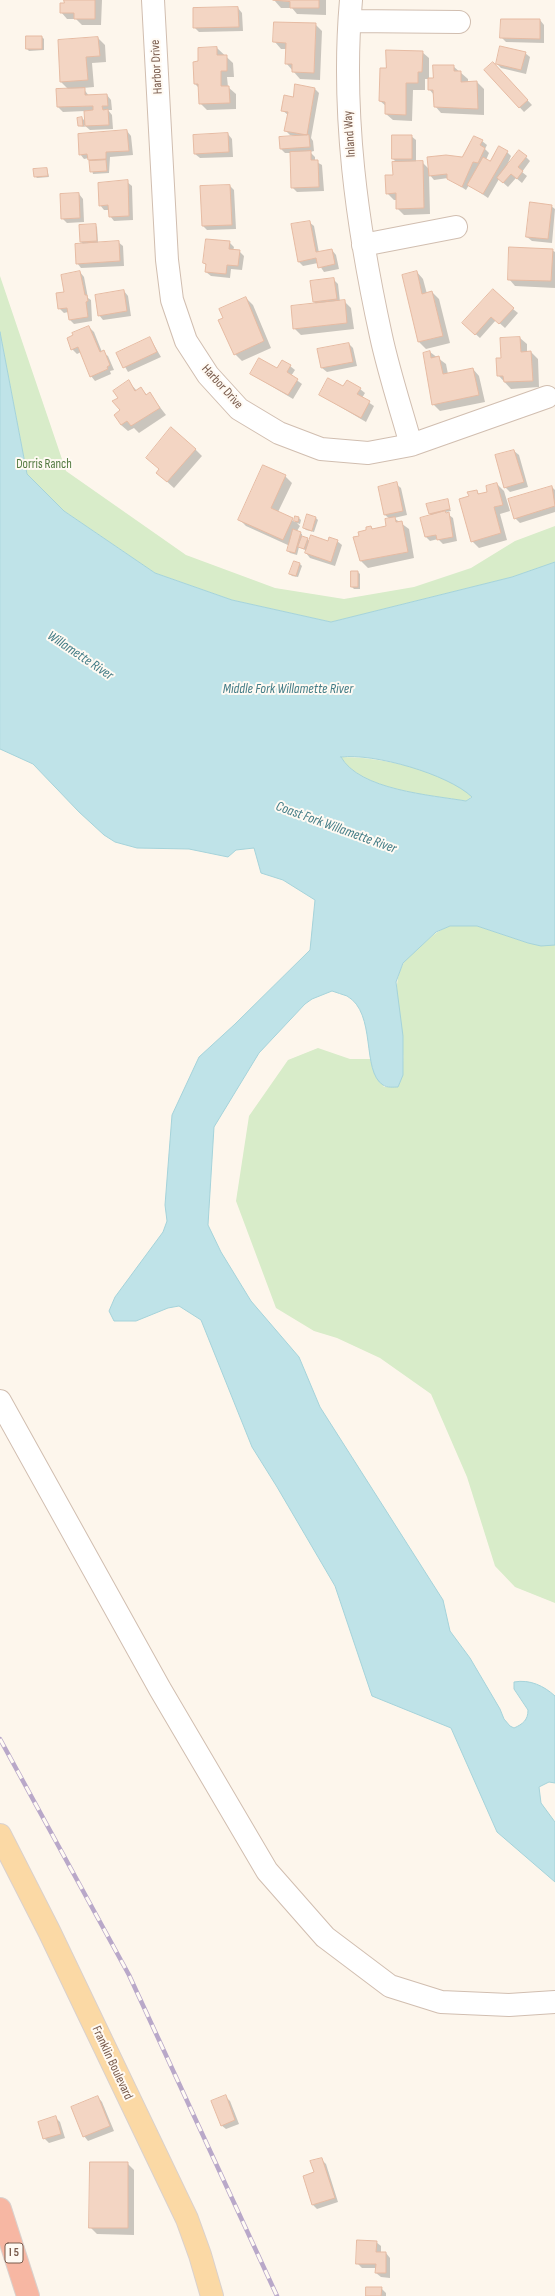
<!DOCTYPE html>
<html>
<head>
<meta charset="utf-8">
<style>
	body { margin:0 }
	canvas { display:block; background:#fdf6ec }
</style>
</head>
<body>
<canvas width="555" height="2296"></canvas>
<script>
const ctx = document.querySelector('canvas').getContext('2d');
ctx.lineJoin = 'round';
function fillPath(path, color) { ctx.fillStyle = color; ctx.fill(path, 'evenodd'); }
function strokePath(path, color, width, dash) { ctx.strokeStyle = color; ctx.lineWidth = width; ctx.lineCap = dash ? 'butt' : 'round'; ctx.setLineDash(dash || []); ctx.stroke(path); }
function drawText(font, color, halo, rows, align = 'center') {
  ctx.font = font + ' "Sofia Sans Condensed",sans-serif'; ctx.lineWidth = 4; ctx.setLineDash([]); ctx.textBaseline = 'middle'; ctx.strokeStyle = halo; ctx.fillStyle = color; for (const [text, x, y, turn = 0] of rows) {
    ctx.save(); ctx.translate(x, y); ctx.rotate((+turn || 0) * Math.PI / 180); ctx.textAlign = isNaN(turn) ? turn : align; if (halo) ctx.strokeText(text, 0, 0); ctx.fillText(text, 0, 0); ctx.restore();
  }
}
fillPath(new Path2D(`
	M0,276L66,471L186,555L275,588L344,599L414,587L471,568L515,541L555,526V562L512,577L331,622L232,600L155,573L64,511L27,474L0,332Z
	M341,757C381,757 442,770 472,796L466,801C431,795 359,790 341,757Z
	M450,926H477L528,943L555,945V1603L515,1587L495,1566L467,1477L431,1394L380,1358L337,1338L314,1331L276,1308L236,1201L249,1116L288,1060L318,1048L350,1059H370L374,1071L384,1087H398C415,1047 384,999 403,964C406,958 413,953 418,949C428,939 436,931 450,926Z`), '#d8ecc9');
const water = new Path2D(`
	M0,332L27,474L64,511L155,573L232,600L331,622L512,577L555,562V945L541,946L528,943L477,926H450L436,932L403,963L396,982L403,1036V1075L398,1087C394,1087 387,1088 383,1085C361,1071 377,1013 347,996C342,994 337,993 332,991L312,999L305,1004L259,1053L214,1127L208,1225L221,1252L251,1301L299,1357L320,1407L443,1600L450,1631L470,1658L500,1709L504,1719L510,1726L514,1728C523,1724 528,1720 528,1710L514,1689V1682C530,1679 544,1686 555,1696V1783L549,1782L539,1787L541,1803L555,1822V1882L497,1832L451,1728L372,1696L335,1586L277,1487L252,1447L201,1320L179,1306L168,1308L136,1321H114L109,1311L115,1297L163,1232L167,1221L165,1205L172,1115L199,1057L235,1024L310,950L315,900L283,880L261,873L254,848L236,850L228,857L189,849L137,848L115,842L104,835L79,812L33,764L0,749ZM341,757C374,753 448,774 472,797L466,801C431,795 359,790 341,757Z`);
fillPath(water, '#bfe3e8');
strokePath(water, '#a5d3da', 1);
fillPath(new Path2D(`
	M65,0H102L101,25H82L76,19H67L61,12Z
	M274,0H326V15L297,14L292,8H281Z
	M238,8L242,13L243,31L199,32L194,27Z
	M540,20L544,25V43L506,42L502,38Z
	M315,24L322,31L320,80L300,79L286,63L287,49H281L275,42Z
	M42,37L44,39V50L29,51L27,49Z
	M98,38L105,45L106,62L92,63L94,87L83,88L89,96L107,95L111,100L112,110H108L112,115L113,129L90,130L84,125L85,127L79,126L82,118L86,122L85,111L63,112L58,107L57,90H69L61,82Z
	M217,48L233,63L234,77H227L228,87L236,94V109L207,110L200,103L199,88L195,84L199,62Z
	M422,52L429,58V79H425V90H413L412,121L393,120L386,114V106L380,101L387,69Z
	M525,53L530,57L526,74L501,68L497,64Z
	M453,66L468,79V83L477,82L484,89V115L441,113L435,106L434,95L429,89L434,78Z
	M497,68L532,105L524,112L485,70Z
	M315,89L319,93L311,138L313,141L314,151L310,152L315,157V161L322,165L324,191L297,192L292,187L291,153H285L281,149L298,136L290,135L285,130L288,115L282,110L294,98Z
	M127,131L131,136L133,155L110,157L109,173L93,174L89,158L84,159L80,154Z
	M228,134L232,139L233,157L200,158L195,154Z
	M411,136L416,140V162H422L429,169L463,158L482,141L487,145L485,149L489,153L486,160L491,163L507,152L511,156L506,168L526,157L530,161L522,172L527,176L522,183L516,178L508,187L499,179L488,198L469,185L466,190L448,178L434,180L429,174L430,214L404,215L397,208V200H394L387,193L397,163L393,159Z
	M47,169L49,177L37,178L35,176Z
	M127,182L132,186L133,220L114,221L110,216L109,210H104L100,205Z
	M230,186L234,190L236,229L207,230L203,226Z
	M79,194L83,199L84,222L67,223L62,218Z
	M551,206L555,209L552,243L532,241L527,237Z
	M309,222L314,226L319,253L332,250L336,255L339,269L324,272L318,263L303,266L299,262Z
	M95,225L97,227L98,243L118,242L123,246L124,266L81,268L77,263L83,244L81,242L80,226Z
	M229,242L234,247L233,251H239L244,256L242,270L231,269L230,278L211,276L206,272L207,266L204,263Z
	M552,250L555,252V288L515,286L509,279Z
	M80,272L84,277L88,298L91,300L92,321L74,324L70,320L68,312L64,313L59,308L65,292Z
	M417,272L423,279L427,294L432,292L439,299L450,343L426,349L419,342L403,276Z
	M334,280L338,284L340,302L344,301L351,308L354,329L301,335L294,328L316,304L313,301Z
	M124,291L128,296L131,316L103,320L99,315Z
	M246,298L253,305L271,348L242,361L235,354L224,318Z
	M513,309L518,313L505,328L496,320L480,338L463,323Z
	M89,327L94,332L102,352L108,356L114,370L110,371L111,374L95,381L91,376L81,352L77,354L72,349Z
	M150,338L161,357L128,372L117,353Z
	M520,338L527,344V353L531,352L538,359L539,387L511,389L498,375L502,359L501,339Z
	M349,344L353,348L357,366L327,372L322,368L319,350Z
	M430,352L446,364L448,374L473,369L479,376L485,402L440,411L433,404Z
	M290,366L295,370L291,376L302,384L293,399L251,374Z
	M129,382L137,391L141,388L147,395L149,393L166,415L139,433L134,428L128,431L121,425L119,398Z
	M344,388L360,389L365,393L362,398L374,406L366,422L320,395Z
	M195,449L202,456L174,488L164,479L160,469Z
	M514,451L519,455L528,487L510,492L505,487Z
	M285,476L292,483L278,512L295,522L296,518H299L301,520L300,524L297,523L300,526L297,531L302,534V537L310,541H337L342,545L335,566L310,558L306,553L307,551L299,547L297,555L290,553L288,551L290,546L246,526L240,520Z
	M396,484L401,488L407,515L394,518L409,529L414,558L368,568L361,561L360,537L371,527L373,529L388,527L390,519L385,515Z
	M497,484L504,491L510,511L500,514L507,540L479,548L472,541L470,497L476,491L480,495L489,492Z
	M552,487L555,490V512L520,523L515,518Z
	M447,501L451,511L445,512L453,518L457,541L443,544L438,539L430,541L426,537L432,516L429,513Z
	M316,518L318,520L314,532L306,530L304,528Z
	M300,564L302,566L298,577L292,576L290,574Z
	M358,572L360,574V589H354L352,587Z
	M225,2096L230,2101L239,2124L226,2129L221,2125Z
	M98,2097L102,2102L114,2131L88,2141L84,2136Z
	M56,2118L60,2122L65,2138L49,2143L44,2138Z
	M321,2159L326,2164L338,2202L317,2209L313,2205L315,2173Z
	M127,2163L134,2170V2235L97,2234L90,2227Z
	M376,2242L381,2246V2253H386L390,2258V2278L381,2277L376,2273V2268H362L357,2263Z
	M381,2288L386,2293V2296H367Z`), '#0003');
const building = new Path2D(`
	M64,0H95V19H74V13H60V3H64Z
	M273,0H319V8H290V2Z
	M238,7L239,27L193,28V8Z
	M501,19H540V39L500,38Z
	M274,22L316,23L314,73L292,72V64H285L286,43L273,42Z
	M26,36H42V49H26Z
	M98,37L100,56L86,57L88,80L60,82L58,40Z
	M500,46L526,52L521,70L496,64Z
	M217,47V55H227V71H221V86H229L230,103L199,104L198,84H194L193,62L198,61V48Z
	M386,50L423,51L422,72H418V83H406V115L385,114V102L379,101L380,68H386Z
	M493,62L528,100L519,108L484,70Z
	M433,65H454V71H461V82L477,81L478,109L434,107L433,90H428V78H433Z
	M295,84L315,88L307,135L284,131L288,112L281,111L284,95L293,97Z
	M85,88V95L107,94L108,106H102L103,110L108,109L109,125L85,126L84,111L93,110V106L57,107L56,89Z
	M82,117L83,126H78L77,118Z
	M127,130L129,151L106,152V159L88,160L87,154L79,155L78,134Z
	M228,133L229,152L194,154L193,135Z
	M309,135L310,147L280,149L279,137Z
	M392,135H412V159H392Z
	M474,136L483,140L480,145L485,148L478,163L473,162L462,187L447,179V174L429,176L427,157L446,155L462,157Z
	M499,146L508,151L483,194L467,185L483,157L490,161Z
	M519,150L527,156L518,167L523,171L517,179L511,174L503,183L497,178Z
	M311,151V160H318L319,187L291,188L290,152Z
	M106,160L107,171L90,172L89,161Z
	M423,161L424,208L396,209V193L386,194L385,175H393L392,162Z
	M47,168L48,176L34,177L33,169Z
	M128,180L129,216L109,217L108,205L99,206L98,183Z
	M230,185L232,225L202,226L200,186Z
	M79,193L80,218L61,219L60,194Z
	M530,202L552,205L548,239L526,237Z
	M310,221L316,252L332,249L335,264L318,268L316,258L298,262L291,224Z
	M96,224L97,241L80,242L79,225Z
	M206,239L230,241L229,249L240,250L238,266L227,265L226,274L205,272L206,264L203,263Z
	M119,241L120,261L76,264L75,244Z
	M509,247L553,249L551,281L508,280Z
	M80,271L85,295H87L88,301L86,302L88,317L69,320L67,308L58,309L56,293L64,292L61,275Z
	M417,271L422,294L432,291L443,336L418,342L402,275Z
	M334,278L337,299L313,302L310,281Z
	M493,289L514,308L499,324L491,317L475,335L462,323Z
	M124,290L127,311L98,316L95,295Z
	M246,297L264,341L234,355L218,320L223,318L219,309Z
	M345,300L347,323L293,329L291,306Z
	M89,326L100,352L104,350L110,365L107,367L108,369L90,377L78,347L71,350L67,338L73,335L72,333Z
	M150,337L157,352L123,368L116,353Z
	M520,337L521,352L531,351L533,381L504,382L503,376H497L496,358H501L500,338Z
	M349,343L353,362L321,368L317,349Z
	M430,351L431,358L439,356L443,374L473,368L479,395L432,405L423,353Z
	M259,358L277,368L282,360L291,365L287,372L298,379L288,395L250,374Z
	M328,378L343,386L347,380L361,388L357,394L370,401L361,418L319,395Z
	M129,380L135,391L141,387L146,395L150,392L160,408L131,426L127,421L121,425L114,415L120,410L112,401L118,398L113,391Z
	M171,427L196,449L167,482L156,473L159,469L146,458Z
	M514,450L524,482L504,488L495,455Z
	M263,465L286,475L271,508L293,518L283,540L238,520Z
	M397,482L403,511L384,515L378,487Z
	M497,483L503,505L494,507L501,533L471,542L459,499L469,496L467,492L477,490L478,494L487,492L486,486Z
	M552,486L555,506L514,519L508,499Z
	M448,499L450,509L429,514L426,504Z
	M445,511L446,513L449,512L453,537L437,540L436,535L425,537L420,518Z
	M307,514L316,517L312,531L303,528Z
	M295,516L299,517L298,522L294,521Z
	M395,517L396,522L402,521L408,552L360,561L353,537L359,536L358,532L366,530V527L371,526L372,529L386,526L385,519Z
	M293,529L301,532L295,553L287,551Z
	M311,535L328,541L329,537L338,540L331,562L305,553Z
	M302,536L308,538L304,549L298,547Z
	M294,561L300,563L296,576L289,574Z
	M351,571H358V587H351Z
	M226,2095L235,2120L221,2126L211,2101Z
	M98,2096L110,2126L83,2137L71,2107Z
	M56,2116L61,2134L43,2139L38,2122Z
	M322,2158L335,2198L312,2205L303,2176L314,2172L310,2161Z
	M90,2162H128V2228H89Z
	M357,2240L377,2241L376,2252H386V2273H375L376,2264H356Z
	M366,2287H382L381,2296H366Z`);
fillPath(building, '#f3d5c3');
strokePath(building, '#e6bba3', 1);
const minor = new Path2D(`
	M153,0L167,260L172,300L186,341L208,375L239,409L279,433L321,449L368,453L411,445L547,397
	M351,0C341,113 357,226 381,336C389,373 401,409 411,445
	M350,21L459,22
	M363,245L456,227
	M0,1401L160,1689L267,1871L325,1937L390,1986L441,2002L509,2005L555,2002`);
const major = new Path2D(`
	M0,1835L49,1931L187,2219L200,2255L212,2296`);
const highway = new Path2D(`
	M0,2209L28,2296`);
strokePath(minor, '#d1beb0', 24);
strokePath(major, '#dad1cd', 24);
strokePath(highway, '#dad1cd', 24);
strokePath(minor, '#fff', 22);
strokePath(major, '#fbd9a5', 22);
strokePath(highway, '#f7b7a3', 22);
const rail = new Path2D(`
	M0,1739L129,1975L277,2296`);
strokePath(rail, '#b9a8c9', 4.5);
strokePath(rail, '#fffaf3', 3, [9]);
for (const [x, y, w] of [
	[14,2253,18]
]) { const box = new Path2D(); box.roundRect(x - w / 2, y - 10, w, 20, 3); ctx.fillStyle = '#fffaf3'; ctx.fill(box); strokePath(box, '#7a5c4d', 1); }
drawText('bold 12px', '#7a5c4d', null, [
	["I 5",14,2253]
]);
drawText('13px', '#7a5c4d', '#fffaf3', [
	["Harbor Drive",157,67,-93],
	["Inland Way",350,134,-94],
	["Harbor Drive",222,387,48],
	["Franklin Boulevard",112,2063,65]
]);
drawText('13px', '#537a41', '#fffaf3', [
	["Dorris Ranch",44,465]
]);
drawText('italic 14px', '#437c86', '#fffaf3', [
	["Willamette River",80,656,34],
	["Middle Fork Willamette River",288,689],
	["Coast Fork Willamette River",336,828,20]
]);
</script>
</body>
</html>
